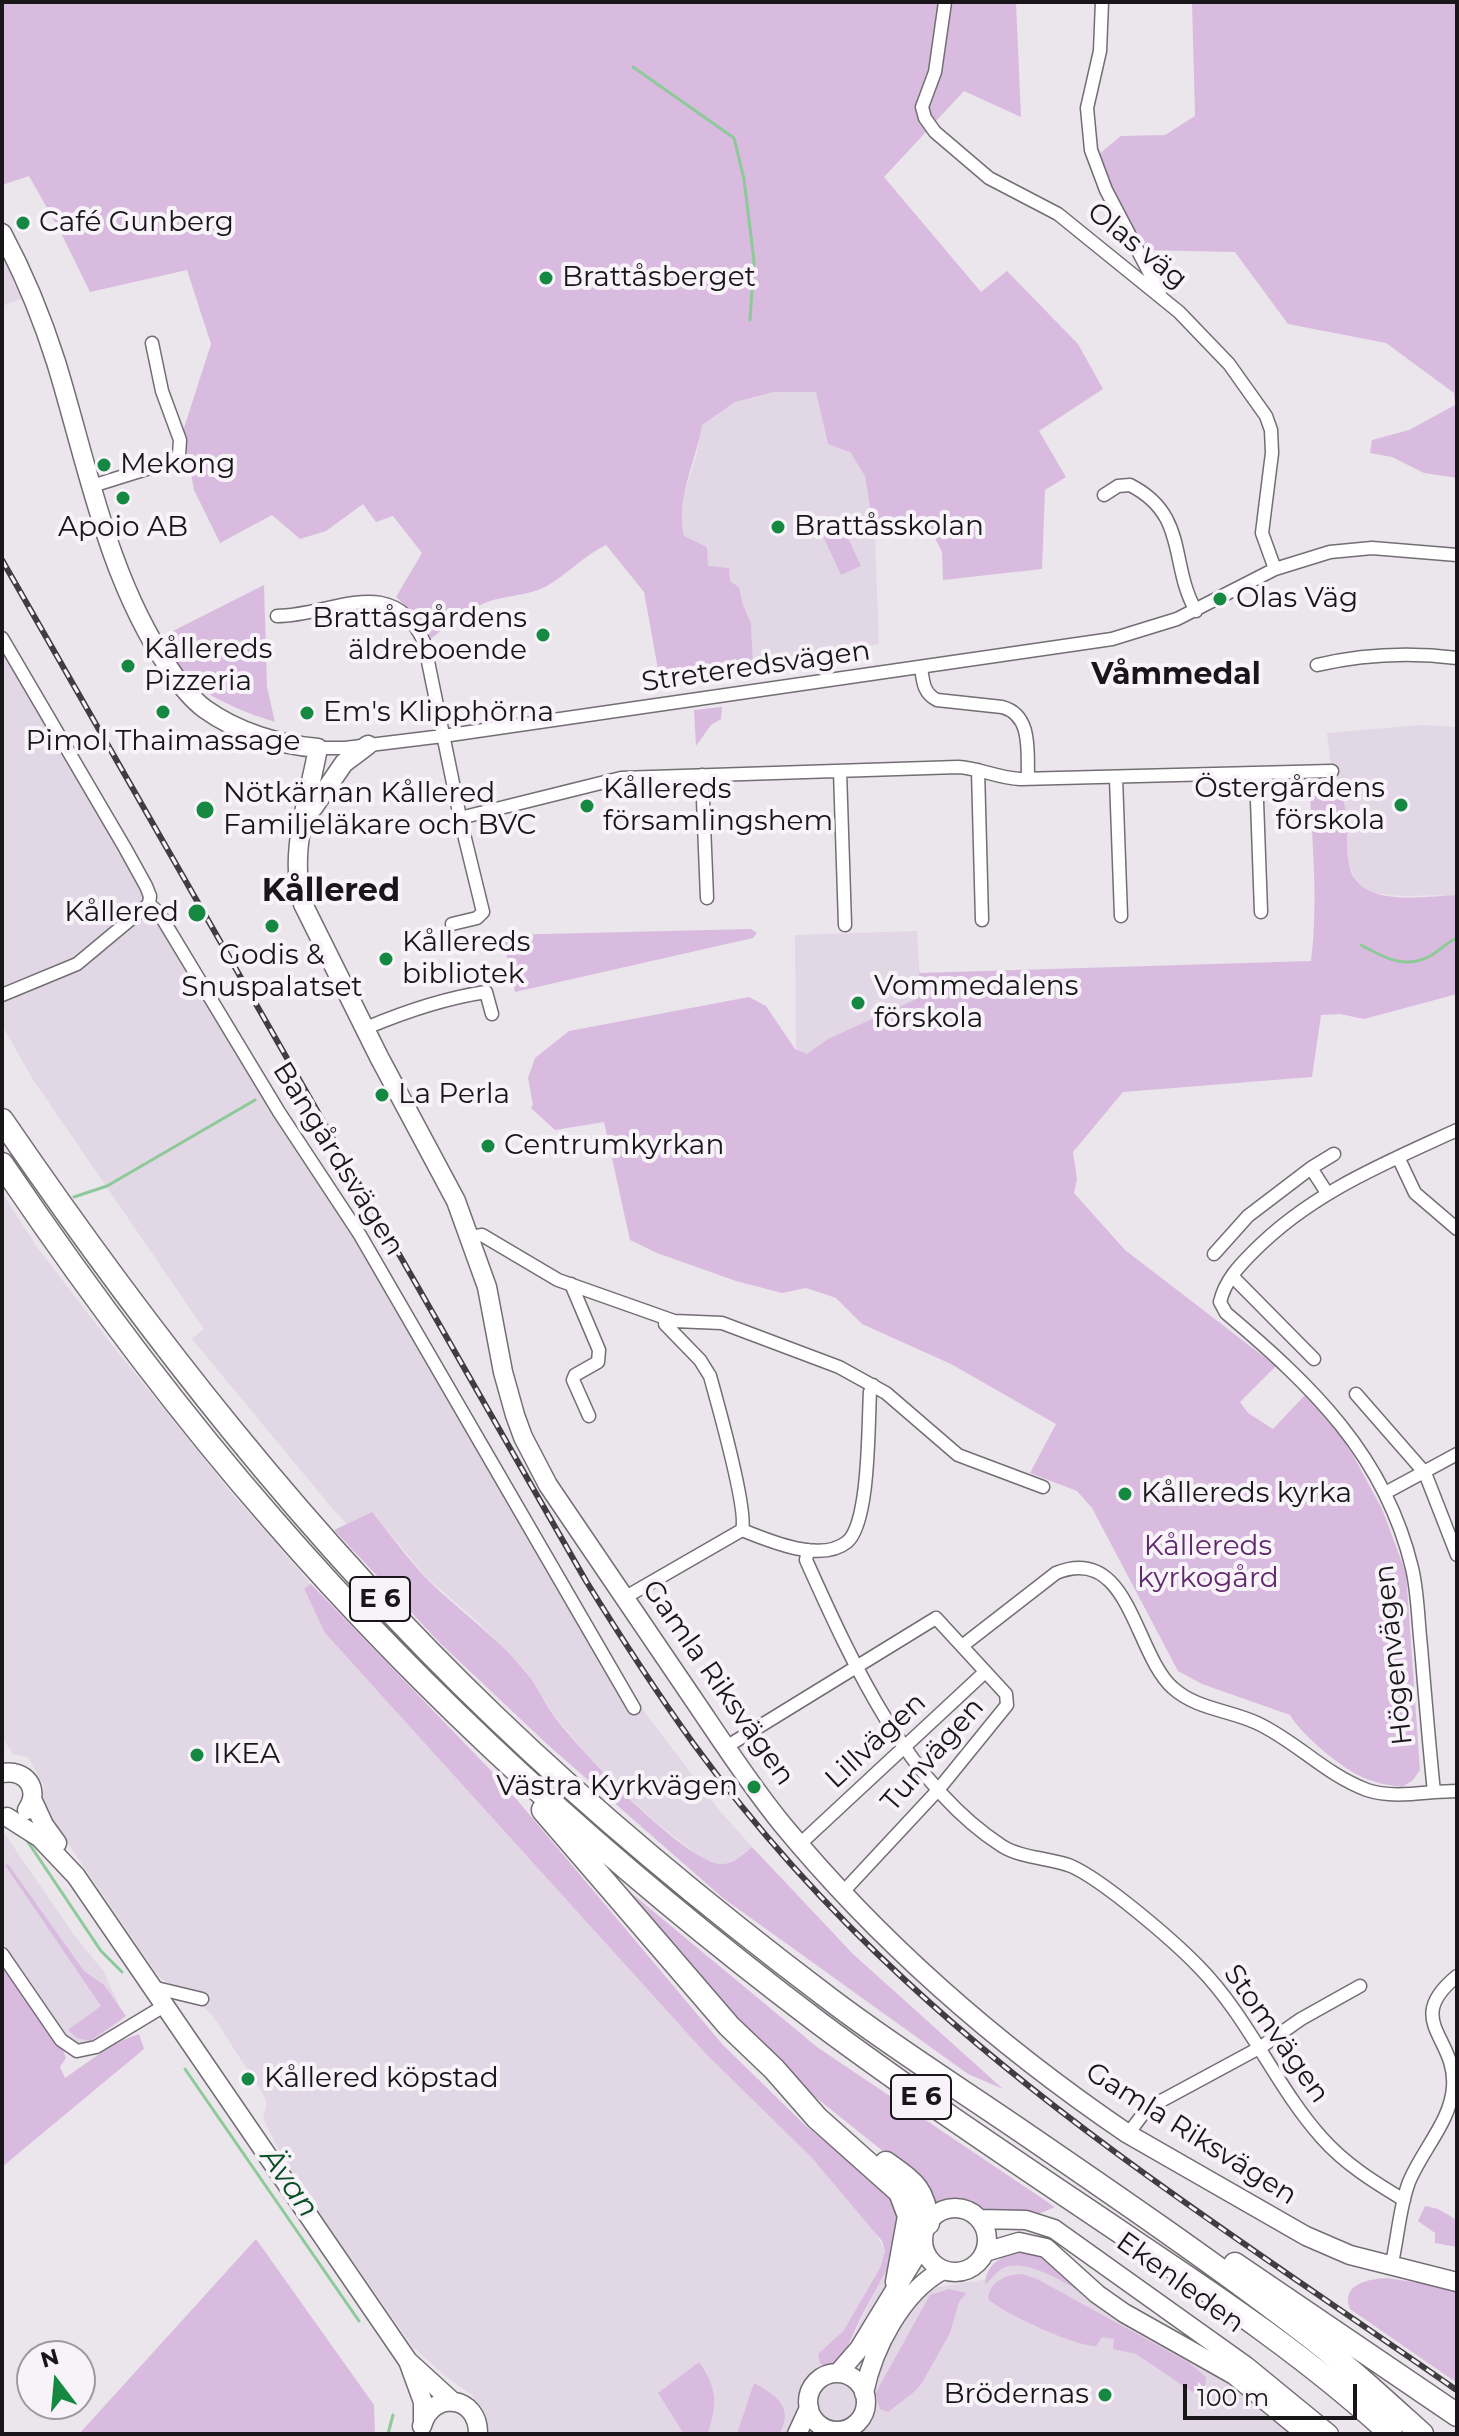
<!DOCTYPE html>
<html>
<head>
<meta charset="utf-8">
<style>
	body { margin:0 }
	#map { position:relative; width:1459px; height:2436px; overflow:hidden; background:#ebe5ec; font-family:Montserrat,sans-serif }
	canvas { display:block }
	.frame { position:absolute; inset:0; border:4px solid #181618; pointer-events:none }
	.north { position:absolute; left:16px; top:2340px; width:80px; height:80px; box-sizing:border-box; background:#f8f3f9; border:2px solid #9e9b9f; border-radius:50%; rotate:344deg; font-size:22px; font-weight:700; line-height:32px; text-align:center; color:#181618 }
	.north::after { content:''; display:block; margin:auto; width:28px; height:36px; background:#158942; clip-path:polygon(50% 0,100% 100%,50% 72%,0 100%) }
	.scale { position:absolute; left:1183px; top:2384px; width:174px; height:36px; box-sizing:border-box; border:4px solid #181618; border-top:0; padding-left:10px; font-size:24px; line-height:28px; white-space:nowrap; color:#181618; -webkit-text-stroke:6px #f8f3f9; paint-order:stroke }
</style>
</head>
<body>
<div id="map">
<canvas width="1459" height="2436"></canvas>
<div class="frame"></div>
<div class="north">N</div>
<div class="scale">100 m</div>
</div>
<script>
const ctx = document.querySelector('canvas').getContext('2d');
ctx.lineJoin = 'round';
function fillPath(path, color) { ctx.fillStyle = color; ctx.fill(path, 'evenodd'); }
function strokePath(path, color, width, dash) { ctx.strokeStyle = color; ctx.lineWidth = width; ctx.lineCap = dash ? 'butt' : 'round'; ctx.setLineDash(dash || []); ctx.stroke(path); }
function drawText(font, color, halo, rows, align = 'center') {
  ctx.font = font + ' Montserrat,sans-serif'; ctx.lineWidth = 8; ctx.setLineDash([]); ctx.textBaseline = 'middle'; ctx.strokeStyle = halo; ctx.fillStyle = color; for (const [text, x, y, turn = 0] of rows) {
    ctx.save(); ctx.translate(x, y); ctx.rotate((+turn || 0) * Math.PI / 180); ctx.textAlign = isNaN(turn) ? turn : align; if (halo) ctx.strokeText(text, 0, 0); ctx.fillText(text, 0, 0); ctx.restore();
  }
}
fillPath(new Path2D(`
	M2,245L26,297L2,306Z
	M774,392H817L828,444L850,452L865,476L875,538L879,644L753,665L751,623L743,605L739,587L708,566L684,536L680,518L684,494L697,453L701,425L735,402Z
	M2,646L316,1175L627,1689L719,1810L752,1847L741,1857L724,1865L703,1859L659,1825L599,1770L554,1715L526,1671L479,1623L426,1577L372,1512L347,1524L332,1508L192,1339L204,1329L32,1078L2,1025Z
	M1422,725L1457,727V895L1400,896L1371,893L1358,885L1348,863L1347,818L1330,758L1327,733Z
	M917,931L922,1009L864,1046L801,1056L796,1047L795,935Z
	M2,1193L37,1247L112,1345L235,1497L311,1584L304,1590L325,1633L706,2054L812,2158L874,2230L885,2251L880,2268L844,2330L822,2350L845,2353L896,2250L927,2289L988,2279L995,2265L1032,2256L1208,2364L1298,2434H487L483,2415L473,2396L444,2375L413,2347L287,2167L263,2118L267,2104L263,2094L213,2016L199,2003L159,1977L41,1804L44,1786L28,1757L13,1754L2,1737Z
	M2,1830L74,1935L104,1972L118,2003L124,2018L93,2042L82,2045L71,2041L2,1942Z`), '#e2d7e4');
fillPath(new Path2D(`
	M2,2H1016L1021,117L964,91L884,177L981,292L1007,271L1078,344L1103,389L1039,431L1066,477L1045,490L1042,569L943,580L942,552L930,528H905L875,538L865,476L850,452L828,444L816,392H774L735,402L702,425C696,462 675,499 684,536L707,547L708,566L729,568L730,581L739,587L743,605L751,623L753,665L660,680L644,592L606,545C583,556 567,575 545,587C527,595 515,595 497,599C472,605 449,625 429,640L418,618L396,597L422,553L393,516L376,522L363,504L326,531L300,539L272,515L220,543L194,490L183,431L211,344L187,270L90,292L60,231L29,176L2,185Z
	M1192,2H1457V478L1424,473L1392,457L1370,453L1372,440L1409,430L1455,405L1454,393L1386,343L1288,324L1235,252L1140,250L1098,155L1121,136L1165,135L1195,116Z
	M841,523L861,566L841,575L821,532Z
	M264,585L267,687L275,722C249,714 222,703 199,688C182,677 171,655 159,638Z
	M722,707L721,719L711,725L696,746L694,710Z
	M1341,791C1343,801 1347,811 1347,821C1348,835 1346,851 1349,865C1358,909 1424,896 1457,895V994L1364,1019L1340,1014L1321,1015L1312,1077L1123,1092L1073,1152L1077,1179L1074,1193L1125,1250L1276,1366L1240,1402L1248,1413L1273,1429L1306,1394L1335,1426L1355,1459L1382,1509L1406,1573L1420,1770L1413,1780L1402,1787C1387,1785 1371,1782 1358,1775C1339,1766 1300,1733 1290,1715L1202,1684L1178,1671L1092,1508L1077,1491L1030,1473L1056,1424L951,1364L862,1324L836,1298L806,1288L782,1293L736,1281L657,1253L630,1240L604,1122L555,1130L531,1108L533,1105L528,1078L535,1058L569,1031L749,997L766,1006L795,1049L807,1054L828,1039L921,997L919,973L1311,961C1318,906 1313,851 1310,796Z
	M751,929L757,933L753,938L515,992L502,935Z
	M372,1512C390,1534 407,1558 426,1578C458,1610 495,1635 524,1670C536,1683 543,1701 554,1716C579,1750 681,1859 720,1864C732,1865 743,1855 752,1847L853,1954L1003,2089L968,2074L723,1898L548,1745L440,1643L334,1530Z
	M311,1584L502,1782L723,2045L806,2126L888,2194L896,2206L899,2215L892,2260L860,2319L845,2352L833,2365L824,2366L820,2363L818,2354L844,2330L880,2268L885,2251L882,2241L812,2158L706,2054L325,1633L304,1589Z
	M8,1864L84,1971L104,1985L126,2016L90,2041L77,2038L68,2030L101,2006L5,1865Z
	M630,1892L817,2047L1055,2207L1041,2213L990,2214L972,2200H947L936,2204L933,2193L925,2182L904,2168L809,2092L726,2011L625,1898Z
	M2,1958L62,2047L66,2058L60,2067L65,2078L115,2043L139,2034L144,2049L2,2167Z
	M1425,2206L1438,2209L1457,2220V2247L1435,2243V2233L1418,2221Z
	M256,2239L374,2405L375,2434H79Z
	M1018,2253L1035,2254L1044,2258L1102,2304C1078,2292 1030,2256 1003,2268C996,2271 992,2280 985,2284C987,2264 999,2257 1018,2253Z
	M1022,2274L1037,2279L1188,2362L1206,2377L1205,2387L1194,2393L1136,2354L1113,2349L1114,2339L1102,2337L1096,2346C1076,2347 1003,2313 988,2299C990,2281 1005,2275 1022,2274Z
	M1387,2278L1457,2289V2383L1350,2309C1340,2284 1369,2279 1387,2278Z
	M949,2289L966,2293L959,2302L950,2333L922,2383L914,2392L888,2412L880,2409L875,2394L930,2295Z
	M699,2362C718,2390 717,2402 708,2434H684L658,2393Z
	M754,2383C776,2395 795,2408 779,2434H737Z`), '#dabbe0');
strokePath(new Path2D(`
	M633,67L734,138L744,179L754,261L750,320
	M1361,945C1386,959 1409,971 1435,953C1443,947 1448,942 1457,938
	M74,1197L107,1186L255,1100
	M24,1836L101,1951L122,1972
	M185,2069L359,2321
	M388,2434L393,2415`), '#8ec99a', 3);
const street = new Path2D(`
	M945,2L935,72L922,107L925,118L935,132L989,178L1058,214L1179,312L1229,364L1266,416L1271,430L1272,453L1262,533L1275,569
	M1102,2L1100,51L1087,108L1091,150L1106,190L1160,293
	M92,486L172,461L179,455L180,440L162,391L152,343
	M1104,495L1118,486L1130,485C1189,515 1169,564 1196,611
	M277,616C333,616 392,571 424,642L461,822L483,912L477,918L452,924
	M2,638L125,848L146,886L150,896L149,904L159,913L279,1112L360,1235L634,1708
	M1317,665C1364,654 1409,652 1457,658
	M921,667C923,681 923,693 937,700L1002,707C1033,715 1027,753 1028,779
	M318,748H345L443,736L1112,639L1177,619L1275,569L1330,552L1372,548L1457,555
	M978,770L982,920
	M840,771L845,925
	M1256,773L1261,912
	M702,775L707,898
	M1116,778L1121,916
	M460,818L621,778L958,767C979,768 998,778 1020,779L1332,771
	M2,995L77,964L149,904
	M366,1028C404,1012 445,998 486,992L492,1014
	M1457,1130C1383,1164 1311,1193 1253,1252C1238,1267 1225,1281 1220,1302L1226,1313C1311,1385 1385,1455 1412,1568C1418,1593 1418,1621 1421,1647C1425,1695 1429,1744 1434,1792L1457,1791
	M1398,1157L1415,1193L1457,1229
	M1327,1193L1311,1168L1334,1154
	M471,1237L482,1235L558,1280L674,1321L722,1323L839,1367L886,1393L958,1455L1043,1487
	M1214,1254L1248,1216L1311,1168
	M1232,1276L1314,1359
	M571,1284L599,1350L598,1362L575,1375L573,1380L589,1416
	M665,1318V1324L700,1360L710,1376C717,1401 748,1511 742,1530
	M1356,1394L1425,1473L1457,1555
	M1385,1493L1457,1454
	M808,1550L806,1560C851,1660 906,1784 1002,1846C1021,1858 1049,1858 1071,1866C1103,1880 1174,1941 1199,1967C1249,2018 1276,2087 1322,2138C1345,2164 1374,2182 1404,2200
	M624,1598L742,1530C769,1541 821,1563 847,1542C870,1523 868,1423 870,1392L873,1385
	M962,1646L1056,1573C1130,1543 1134,1654 1173,1688C1196,1709 1229,1710 1257,1723C1296,1741 1326,1775 1367,1790C1388,1797 1412,1794 1434,1792
	M726,1747L936,1618L1006,1694L1007,1705L938,1790L843,1892
	M800,1844L985,1672
	M2,1954L61,2040L77,2051L96,2047L164,2006
	M152,1987L202,1999
	M1128,2134L1143,2114L1161,2101L1261,2047L1301,2019L1360,1986
	M1391,2267C1398,2239 1399,2208 1409,2182C1422,2150 1451,2121 1453,2087C1457,2037 1402,2021 1457,1976`);
const secondary = new Path2D(`
	M2,233C24,274 42,318 56,362C88,466 107,577 169,668C179,683 190,698 205,709C237,732 279,745 318,748C309,799 288,852 303,904L379,1057L456,1201L487,1287L503,1372L515,1415L523,1437L548,1485C598,1558 648,1632 698,1706C725,1746 751,1786 782,1824C881,1944 1000,2047 1128,2134L1306,2236L1350,2255L1457,2282
	M313,808L344,763L368,745
	M2,1773C26,1769 41,1789 27,1810
	M32,1799L44,1825L57,1843
	M7,1817L40,1838L76,1876L408,2361L423,2402V2423
	M923 2240a32 32 0 1 1 64 0a32 32 0 1 1-64 0Z
	M980,2219L1026,2220L1054,2229L1246,2366L1329,2434
	M985,2252L1019,2242L1046,2248L1097,2294L1124,2313L1234,2375L1306,2434
	M408,2361L453,2402
	M838,2373L859,2349L923,2244
	M808 2402a29 29 0 1 1 58 0a29 29 0 1 1-58 0Z
	M864,2393C873,2348 902,2292 943,2270
	M422,2426C432,2389 479,2396 478,2434
	M797,2434L809,2408`);
const highway = new Path2D(`
	M2,1120C148,1333 307,1537 494,1716C600,1818 713,1911 831,2000C893,2047 960,2089 1024,2133C1116,2196 1208,2259 1296,2326C1340,2359 1381,2397 1422,2434
	M2,1164C86,1288 175,1408 273,1520C435,1707 622,1874 819,2023C921,2099 1027,2169 1132,2240C1222,2300 1311,2360 1391,2434
	M543,1810L729,2026L774,2069L817,2118L900,2192L909,2216L897,2282
	M886,2163C913,2183 923,2187 928,2223
	M1235,2264L1457,2415`);
strokePath(street, '#736e74', 15);
strokePath(secondary, '#736e74', 21);
strokePath(highway, '#736e74', 25);
strokePath(street, '#fff', 12);
strokePath(secondary, '#fff', 18);
strokePath(highway, '#fff', 22);
const rail = new Path2D(`
	M2,560L586,1581C620,1636 655,1690 693,1743C755,1828 828,1909 906,1981C1073,2136 1269,2259 1455,2389`);
strokePath(rail, '#403d40', 6);
strokePath(rail, '#f8f3f9', 3, [9]);
for (const [x, y, r, color] of [
	[23,223,8,"#158942"],
	[546,278,8,"#158942"],
	[104,465,8,"#158942"],
	[123,498,8,"#158942"],
	[778,527,8,"#158942"],
	[1220,599,8,"#158942"],
	[543,635,8,"#158942"],
	[128,666,8,"#158942"],
	[163,712,8,"#158942"],
	[307,713,8,"#158942"],
	[1401,805,8,"#158942"],
	[587,806,8,"#158942"],
	[205,810,10,"#158942"],
	[197,913,10,"#158942"],
	[272,926,8,"#158942"],
	[386,959,8,"#158942"],
	[858,1003,8,"#158942"],
	[382,1095,8,"#158942"],
	[488,1146,8,"#158942"],
	[1125,1494,8,"#158942"],
	[197,1755,8,"#158942"],
	[754,1787,8,"#158942"],
	[248,2079,8,"#158942"],
	[1105,2395,8,"#158942"]
]) { const dot = new Path2D(); dot.arc(x, y, r, 0, 2 * Math.PI); ctx.fillStyle = color; ctx.fill(dot); strokePath(dot, '#f8f3f9', 3); }
for (const [x, y, w] of [
	[380,1599,60],
	[921,2097,60]
]) { const box = new Path2D(); box.roundRect(x - w / 2, y - 22, w, 44, 6); ctx.fillStyle = '#f8f3f9'; ctx.fill(box); strokePath(box, '#181618', 2); }
drawText('bold 26px', '#181618', null, [
	["E 6",380,1599],
	["E 6",921,2097]
]);
drawText('28px', '#181618', '#f8f3f9', [
	["Café Gunberg",39,223],
	["Brattåsberget",562,278],
	["Mekong",120,465],
	["Brattåsskolan",794,527],
	["Apoio AB",123,528,"center"],
	["Olas Väg",1236,599],
	["Brattåsgårdens",527,619,"right"],
	["äldreboende",527,651,"right"],
	["Kållereds",144,650],
	["Pizzeria",144,682],
	["Em's Klipphörna",323,713],
	["Pimol Thaimassage",163,742,"center"],
	["Östergårdens",1385,789,"right"],
	["förskola",1385,821,"right"],
	["Kållereds",603,790],
	["församlingshem",603,822],
	["Nötkärnan Kållered",223,794],
	["Familjeläkare och BVC",223,826],
	["Kållered",179,913,"right"],
	["Kållereds",402,943],
	["bibliotek",402,975],
	["Godis &",272,956,"center"],
	["Snuspalatset",272,988,"center"],
	["Vommedalens",874,987],
	["förskola",874,1019],
	["La Perla",398,1095],
	["Centrumkyrkan",504,1146],
	["Kållereds kyrka",1141,1494],
	["IKEA",213,1755],
	["Västra Kyrkvägen",738,1787,"right"],
	["Kållered köpstad",264,2079],
	["Brödernas",1089,2395,"right"]
], 'left');
drawText('28px', '#181618', '#f8f3f9', [
	["Olas väg",1137,246,39],
	["Streteredsvägen",756,667,-8],
	["Bangårdsvägen",338,1159,58],
	["Högenvägen",1394,1655,-96],
	["Gamla Riksvägen",718,1683,55],
	["Lillvägen",876,1741,-43],
	["Tunvägen",933,1755,-49],
	["Stomvägen",1276,2034,55],
	["Gamla Riksvägen",1191,2134,32],
	["Ekenleden",1180,2283,36]
]);
drawText('28px', '#5f296b', '#f8f3f9', [
	["Kållereds",1208,1547],
	["kyrkogård",1208,1579]
]);
drawText('bold 30px', '#181618', '#f8f3f9', [
	["Våmmedal",1176,675]
]);
drawText('italic 30px', '#094f24', '#f8f3f9', [
	["Ävan",289,2183,55]
]);
drawText('bold 32px', '#181618', '#f8f3f9', [
	["Kållered",331,892]
]);
</script>
</body>
</html>
